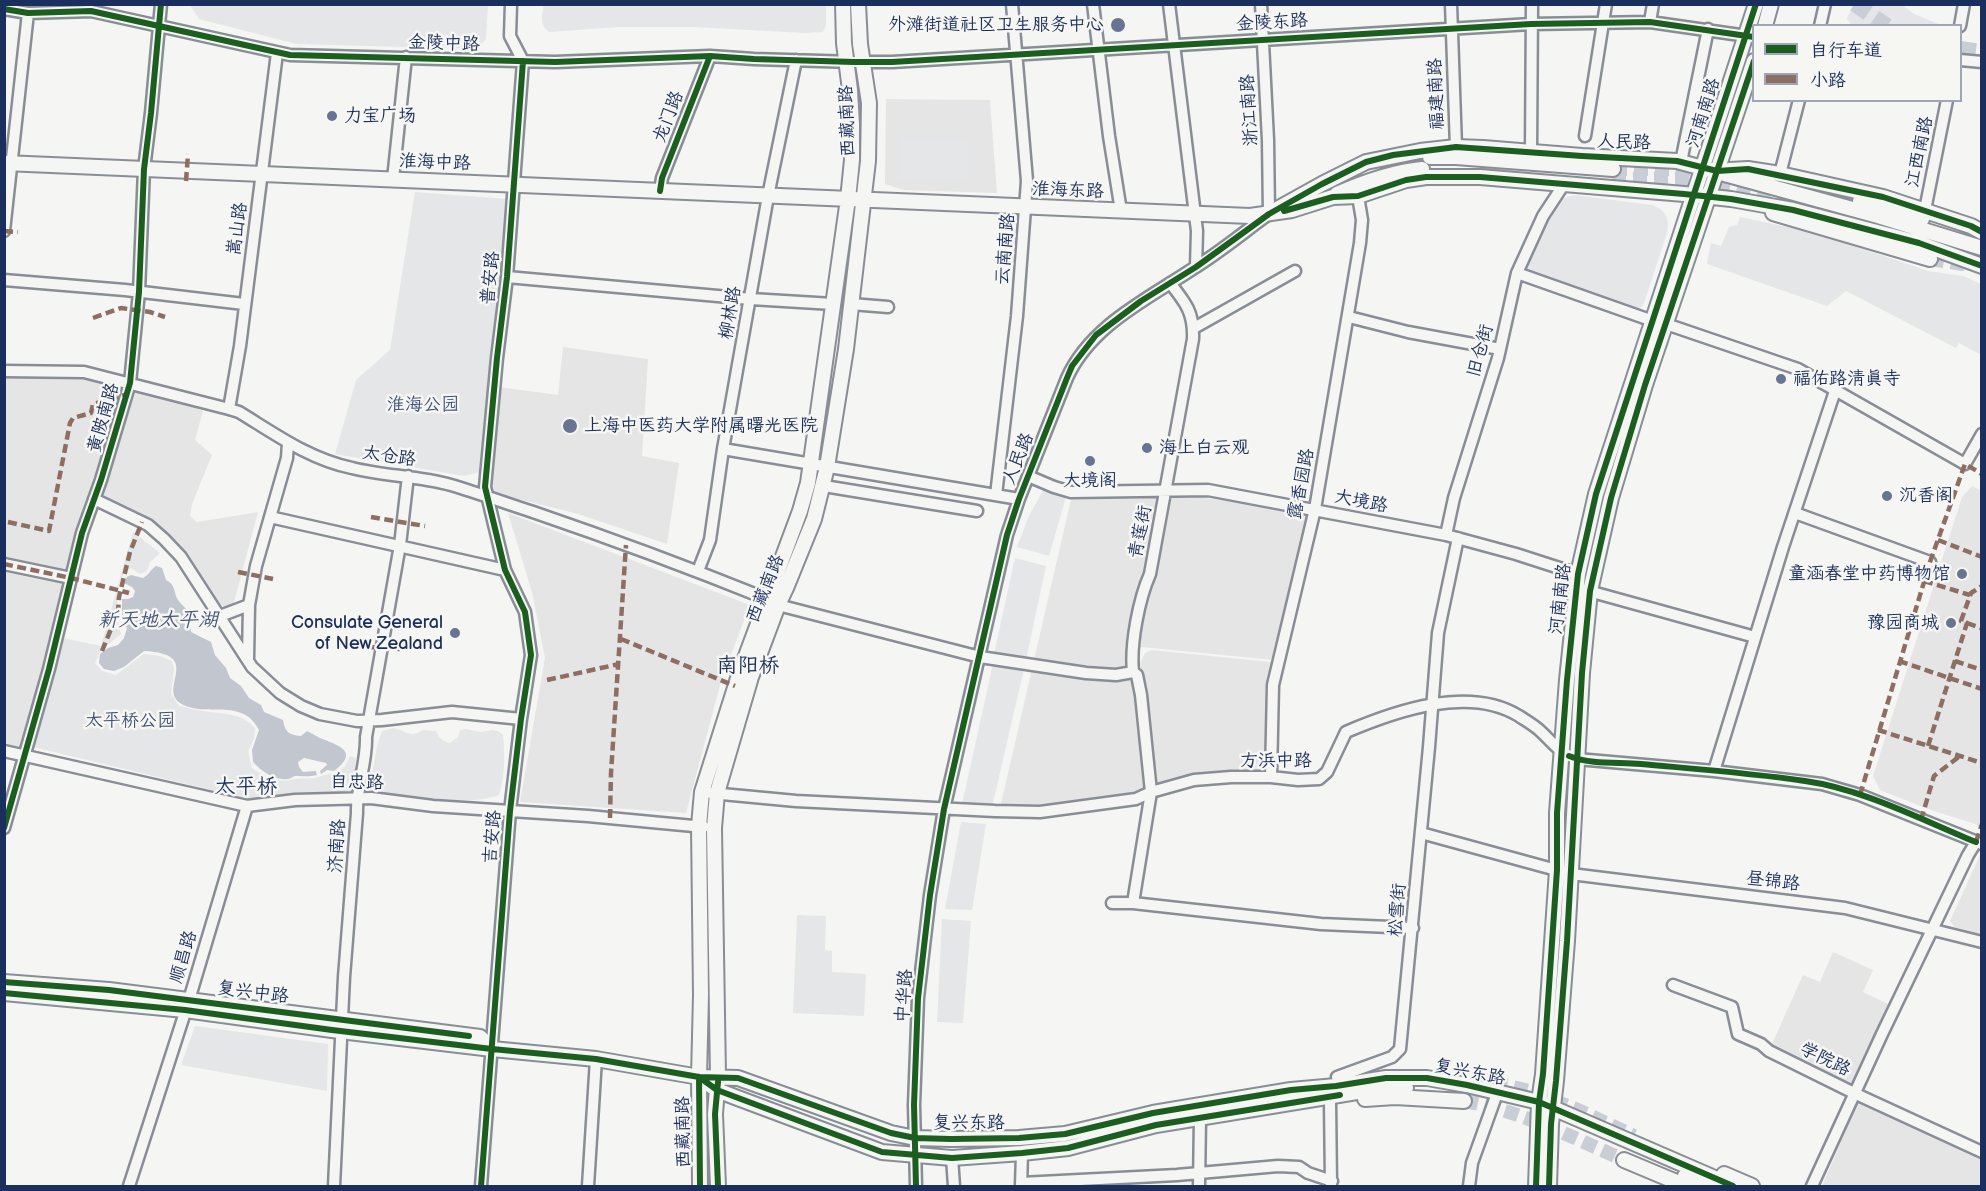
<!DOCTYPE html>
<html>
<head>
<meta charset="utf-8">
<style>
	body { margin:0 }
	#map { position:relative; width:1986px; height:1191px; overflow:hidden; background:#f5f5f3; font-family:"Balsamiq Sans","LXGW WenKai TC",sans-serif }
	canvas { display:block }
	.frame { position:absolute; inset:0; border:6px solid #1b2f5e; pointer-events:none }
	.legend { position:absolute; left:1752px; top:24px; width:210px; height:78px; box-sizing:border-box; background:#f6f6f2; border:2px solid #9ea6b7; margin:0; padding:8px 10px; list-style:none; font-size:18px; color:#1b2f5e }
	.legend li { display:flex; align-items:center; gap:12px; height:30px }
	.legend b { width:30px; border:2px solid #9ea6b7 }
</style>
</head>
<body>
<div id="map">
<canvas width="1986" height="1191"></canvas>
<div class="frame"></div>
<ul class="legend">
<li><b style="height:8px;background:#1b5e20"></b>自行车道</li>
<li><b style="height:8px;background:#8d6e63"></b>小路</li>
</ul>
</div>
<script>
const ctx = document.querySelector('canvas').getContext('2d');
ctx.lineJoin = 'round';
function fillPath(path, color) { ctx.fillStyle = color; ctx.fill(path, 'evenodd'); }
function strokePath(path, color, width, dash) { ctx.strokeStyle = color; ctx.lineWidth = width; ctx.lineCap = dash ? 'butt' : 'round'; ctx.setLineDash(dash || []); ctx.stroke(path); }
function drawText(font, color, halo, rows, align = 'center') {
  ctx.font = font + ' "Balsamiq Sans","LXGW WenKai TC",sans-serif'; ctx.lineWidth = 5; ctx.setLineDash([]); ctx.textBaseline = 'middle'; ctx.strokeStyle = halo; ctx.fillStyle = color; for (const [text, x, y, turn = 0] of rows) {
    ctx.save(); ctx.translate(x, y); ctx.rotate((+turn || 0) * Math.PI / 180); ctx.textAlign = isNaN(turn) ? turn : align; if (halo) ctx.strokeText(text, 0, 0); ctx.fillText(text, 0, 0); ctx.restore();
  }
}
fillPath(new Path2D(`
	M886,99L990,100L997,193L904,190L885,184Z
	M563,347L648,359L642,456L679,463L667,544L578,514L491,492L499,387L558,395Z
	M30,375L83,377L126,385L21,749L13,750L4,747V376Z
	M136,391L163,396L203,411L195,440L212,455L192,504L190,516L197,522L258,512L233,606H223L216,602L172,538L143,514L101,495Z
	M1972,486L1982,491L1981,829L1975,824L1928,809L1880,790L1873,776L1962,497Z
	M1072,495L1190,496L1307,512L1274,660L1141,647L1129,668L1136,681L1146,791L1110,801L1028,809L1000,808Z
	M508,513L750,605L722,678L686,813L520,802L545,658L532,592Z
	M1151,650L1271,662L1266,768L1261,772L1154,786L1140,663L1145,653Z
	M1980,855H1981V936L1954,927L1950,921Z
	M1833,952L1873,970L1863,992L1888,1004L1853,1088L1771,1046L1803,975L1820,982Z
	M1858,1102L1981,1160V1186H1822Z`), '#e5e5e6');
fillPath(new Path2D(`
	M544,4L826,5V25L823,32L805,33L694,27H619L549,32C539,24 542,15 544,4Z
	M1853,4L1902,5L1914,14L1941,25H1852L1847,19Z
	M190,5H488L486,39L476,49L296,44L199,19Z
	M898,137L969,139L968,181L897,179Z
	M415,192L508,199L479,472L464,476L335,454L356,380L390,350Z
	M1574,195L1652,205C1666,210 1670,218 1667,233L1644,303L1641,307L1635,309L1525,270L1549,218L1564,198Z
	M1740,217L1816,233L1928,271L1963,276L1981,284V355L1959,343L1956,348L1846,291L1827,306L1707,264L1711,243L1721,246L1729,227L1737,225Z
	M1043,490L1066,497L1049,556L1017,547L1028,518Z
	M133,532L160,553L150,562L147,571L140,574L131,568C128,570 125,572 123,575C114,589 117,619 121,634L101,650L95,663L102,671L116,675L144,654L160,656L172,661L174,669L171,694L179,706C186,707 194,710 202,711C223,714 240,712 255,728L254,739L248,751L252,768C270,779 275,783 296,779C302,778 308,779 314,778C323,776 328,773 337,773L345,766L350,756L356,758L352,791L249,799L29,746L58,637L101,646Z
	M1015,558L1046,566L1026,660L994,654Z
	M993,664L1024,669L992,807L962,804Z
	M393,728C404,730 412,739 422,730L436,731C439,738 442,741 450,743L458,737L460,730L466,729L480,732L493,730L498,731L503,735C505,755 505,776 499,795C467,807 417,797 382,795L371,780L377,746L382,731Z
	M961,822L986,824L972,910L945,909Z
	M797,915L826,916L825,950L832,951V972L866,974L864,1016L793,1013Z
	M942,919L971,921L963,1023L937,1022Z
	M195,1026L328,1044L327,1091L181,1065Z`), '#e4e6e7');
fillPath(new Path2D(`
	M156,566L162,568L166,580C175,585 173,588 176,596C178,603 188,609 192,616L190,624L191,632L211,642L215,655L226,668L230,678L241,686L249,698L261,705L264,712L283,720C285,732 289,735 301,736L307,731C312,733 315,736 320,738C337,745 361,751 334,771L327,770L321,774L320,771L327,765L326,763L304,758L298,762L299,767L303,772L316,771L317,775C309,777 305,776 297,776C291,776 294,778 288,779C275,781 261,771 253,762L252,750L259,730C242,696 205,719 180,703C158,687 204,654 144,651L124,667L114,671L104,669L99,663L100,654L108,648L118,645L124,638L127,628L122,618V599H128L133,597L135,591L132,587L124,583L127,577L131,575L143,578C149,575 151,569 156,566Z`), '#c1c6cf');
strokePath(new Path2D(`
	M1613,169H1693
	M1612,179L1685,178L1724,183L1782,196
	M1959,231L1982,239
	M1953,245L1982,256
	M1930,259L1969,265
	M1473,1077L1529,1091L1578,1110L1634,1136
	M1464,1101C1521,1111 1572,1137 1624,1160`), '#c9cdd5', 14, [14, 7]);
strokePath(new Path2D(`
	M1855,4L1887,26
	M1960,49L1982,52`), '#c9cdd5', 16, [16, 8]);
const minor = new Path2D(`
	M1093,4L1109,136L1121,211
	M1169,4L1197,231L1196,267
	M1451,4L1456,147
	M4,9L28,13L91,11L290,55L555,62L710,56L754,59L854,62H892L1531,24L1650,22L1754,37
	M1650,22L1653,4
	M1820,26L1825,4
	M1960,26L1964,4
	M1960,60L1982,62
	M1585,136L1606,4
	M1531,152L1532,4
	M1681,162L1708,29
	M1780,174L1799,100
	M393,179L406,57
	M660,191L662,178L710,56
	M1925,210L1947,100
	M4,231L28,13
	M1517,273L1653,321
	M507,277L751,299L833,304
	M4,280L125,290L244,304
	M851,304L888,307
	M1349,317L1408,332L1500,349
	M1666,324L1798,369L1965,464L1982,434
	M1194,328L1295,271
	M4,371L84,372L229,409L239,412C275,434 309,459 352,468C384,476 418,476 451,485C478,493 505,503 533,512C612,539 690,568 767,599
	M229,409L240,346L277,53
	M723,449L1019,499
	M1028,476L1054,487L1071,492L1208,490L1446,535L1516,554L1578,574
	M824,486L977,511
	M996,495L1017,316L1027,181L1012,4
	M94,499L148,525L164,539L181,557L252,667L280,693L301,706L320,714L357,721L382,720L452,712L521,719
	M1795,513L1930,562
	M270,517L505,570
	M1446,535L1454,498L1498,358L1517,273L1543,216L1564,184
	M4,564L71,578
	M698,571L710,540L723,449L768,196L796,60
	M1585,590L1755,637
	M778,605L980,657L1086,673L1116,675L1133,672
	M220,616L249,605
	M248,659L249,605L256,566L287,458L288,443
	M4,751L247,806L295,800L371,798L433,806L588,816L704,827
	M1714,771L1783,547L1835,391
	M1271,777L1273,685L1315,509L1360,243L1362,220L1358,196
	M711,793L796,801L995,811L1040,812L1136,799L1151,792L1194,780L1231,777H1271L1298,780L1319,779L1327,772L1346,732C1395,711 1469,685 1519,716C1525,720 1532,724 1538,729C1553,742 1557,752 1577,759L1714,771L1822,784L1860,795L1982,844
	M4,828L49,669L82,533L101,480L130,383L139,292L144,169L151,113L161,4
	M1421,833L1571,874L1845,908L1982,942
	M1112,903H1133L1321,924L1413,928
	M1133,903L1151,792L1141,695L1137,675L1133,672C1130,644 1139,599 1150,574L1193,339C1194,313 1186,303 1170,283
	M1673,985L1732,1007L1738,1034L1761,1044L1769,1051L1856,1094L1982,1152
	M1337,1077L1392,1057L1400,1049L1429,747L1438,633L1458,538
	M1330,1101L1331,1185
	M952,1158L954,1186
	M1021,1183L1177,1175L1278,1166L1299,1167L1308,1173L1332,1181
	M129,1186L189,1000L247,806
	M334,1186L344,977L357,813C356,787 367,763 366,737L400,545L408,476
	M481,1186L510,811L521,719L531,655L525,612L505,570L485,487L497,358L507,277L523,61L510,36L511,4
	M588,1186L596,1059
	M916,1186L914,1105L918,998L930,895L944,809L1007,535L1019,499L1067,378C1091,325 1148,299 1194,268C1220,252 1244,232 1269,214L1268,140L1261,4
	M1021,1186L1022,1153
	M1199,1186L1200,1118
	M1469,1186L1472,1163L1495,1099
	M1812,1186L1882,1034L1968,855L1976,842`);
const major = new Path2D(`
	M1765,26L1771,4
	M1430,157H1456L1613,169
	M4,163L1250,216L1292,210L1333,197L1358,196L1406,180L1426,177H1480L1684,194L1731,199L1793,210L1919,243L1982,266
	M1729,170L1748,169L1780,174L1883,197L1971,226L1982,232
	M1337,194C1364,182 1392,172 1422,169
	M1860,201L1922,219
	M1277,209L1322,184L1366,162L1420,151L1456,147L1483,148L1582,156L1677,161L1878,216L1982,248
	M1773,213L1930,259
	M4,982L109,990L480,1037L492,1049
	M4,993L185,1010L332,1030L492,1049L596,1059L699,1077L738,1078L891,1133L915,1138L951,1139L1019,1138L1065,1134L1153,1113L1291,1090L1336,1086L1386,1078H1427L1467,1085L1539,1102L1733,1186
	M710,1085L717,1090L735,1097L882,1152L952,1158L1022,1153L1068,1148L1156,1125L1369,1090L1406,1088
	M1365,1099L1395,1097L1464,1101
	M1624,1160L1686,1186
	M1724,1174L1752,1186
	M1685,1176L1709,1186
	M700,1186L699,1077L701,995L699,826L702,792L739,675L800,511L808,483L848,199L852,160V124L850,90L844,43L843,4
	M718,1186L715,1114L718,1076L714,828L717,793L751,677L778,605L786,588L814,519L827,467L846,349L868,161L869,103L860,44L858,4
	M1536,1186L1539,1102L1543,1074L1557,870V813L1567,680L1578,574L1596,494L1756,4
	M1549,1186L1551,1124L1556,1081L1567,941L1582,673L1590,591L1611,498L1645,385L1754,61`);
strokePath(minor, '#898d95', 15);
strokePath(major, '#898d95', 18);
strokePath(minor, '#f5f5f3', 10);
strokePath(major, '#f5f5f3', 14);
strokePath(new Path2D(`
	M186,181L188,154
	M4,231L18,232
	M93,318L121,308L150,312L165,317
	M371,517L425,526
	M8,522L49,531L70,423L73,418L91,413L93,404L128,394
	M1938,540L1982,557
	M4,564L71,578L129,593
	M238,572L273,579
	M1924,581L1970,595
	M1967,623L1981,628
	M621,639L735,686
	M356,646L400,649
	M102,651L118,612L119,597L130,552L142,522
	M1899,661L1982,689
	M1955,661L1982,670
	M547,680L619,664
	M1878,730L1982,763
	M1928,746L1967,623L1961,621L1971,593L1982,586
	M1860,795L1930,562L1965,464L1982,474
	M610,818L611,773L626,545
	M1921,820L1934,776L1960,756
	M1976,842L1982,824`), '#8d6e63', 4.5, [9, 4.5]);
strokePath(new Path2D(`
	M4,9L28,13L91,11L290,55L555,62L710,56L754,59L854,62H892L1531,24L1650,22L1754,37
	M660,191L662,178L710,56
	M1284,211L1333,197L1358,196L1406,180L1426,177H1480L1684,194L1731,199L1793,210L1919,243L1982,266
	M1569,756C1592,765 1617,762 1641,764C1696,769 1751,773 1805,781C1863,789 1922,820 1976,842
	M4,828L49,669L82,533L101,480L130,383L139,292L144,169L151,113L161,4
	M4,982L109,990L469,1036
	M4,993L185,1010L332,1030L492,1049L596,1059L699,1077L738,1078L891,1133L915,1138L951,1139L1019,1138L1065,1134L1153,1113L1291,1090L1336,1086L1386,1078H1427L1467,1085L1539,1102L1733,1186
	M699,1077L717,1090L882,1152L952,1158L1022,1153L1068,1148L1156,1125L1340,1095
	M699,1077L700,1186
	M481,1186L510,811L521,719L531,655L525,612L505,570L485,487L497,358L507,277L523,61
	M718,1186L715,1114L718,1082
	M916,1186L914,1105L918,998L930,895L944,809L1007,535L1019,499L1067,378L1072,366L1096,335L1141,301L1196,267L1269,214L1322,184L1366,162L1393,155L1456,147L1582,156L1677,161L1717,171L1748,169L1883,197L1971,226L1982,232
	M1536,1186L1539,1102L1543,1074L1557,870V813L1567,680L1578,574L1596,494L1756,4
	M1549,1186L1551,1124L1556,1081L1567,941L1582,673L1590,591L1611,498L1645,385L1754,61`), '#1b5e20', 6);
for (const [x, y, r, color] of [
	[1118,25,8,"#677492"],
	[332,116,6,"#677492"],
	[1781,379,6,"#677492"],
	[570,426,8,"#677492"],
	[1147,448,6,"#677492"],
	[1090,461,6,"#677492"],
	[1887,496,6,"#677492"],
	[1962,574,6,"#677492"],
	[1951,623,6,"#677492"],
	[455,633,6,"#677492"]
]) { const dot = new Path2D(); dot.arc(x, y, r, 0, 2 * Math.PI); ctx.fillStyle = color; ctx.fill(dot); strokePath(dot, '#f6f6f2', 2); }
drawText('18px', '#1b2f5e', '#f6f6f2', [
	["金陵东路",1272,23,-3],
	["金陵中路",444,44,2],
	["福建南路",1437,94,-92],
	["浙江南路",1250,110,-93],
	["河南南路",1704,113,-72],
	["龙门路",669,117,-69],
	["西藏南路",848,121,-92],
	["人民路",1624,143,2],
	["江西南路",1920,152,-78],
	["淮海中路",435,163,2],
	["淮海东路",1068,191,2],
	["嵩山路",238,229,-82],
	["云南南路",1006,249,-85],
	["普安路",491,278,-84],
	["柳林路",731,313,-80],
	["旧仓街",1481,351,-75],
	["黄陂南路",104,418,-74],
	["太仓路",389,457,8],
	["人民路",1019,459,-68],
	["露香园路",1302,484,-79],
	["大境路",1361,502,11],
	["青莲街",1141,532,-79],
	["西藏南路",766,589,-68],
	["河南南路",1561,599,-83],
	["方浜中路",1276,761],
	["自忠路",357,783,2],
	["吉安路",493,837,-85],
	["济南路",338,846,-86],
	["昼锦路",1773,882,7],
	["松雪街",1398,910,-85],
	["顺昌路",184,957,-73],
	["复兴中路",253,993,7],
	["中华路",905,996,-86],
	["学院路",1825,1060,26],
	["复兴东路",1470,1073,11],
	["复兴东路",969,1123],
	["西藏南路",684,1132,-91]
]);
drawText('18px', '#1b2f5e', '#f6f6f2', [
	["外滩街道社区卫生服务中心",1104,25,"right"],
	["力宝广场",344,116],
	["福佑路清真寺",1793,379],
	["上海中医药大学附属曙光医院",584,426],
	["海上白云观",1159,448],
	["大境阁",1090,481,"center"],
	["沉香阁",1899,496],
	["童涵春堂中药博物馆",1950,574,"right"],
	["Consulate General",443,623,"right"],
	["of New Zealand",443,644,"right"],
	["豫园商城",1939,623,"right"]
], 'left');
drawText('18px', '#405177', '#f6f6f2', [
	["淮海公园",423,405],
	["太平桥公园",130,721]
]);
drawText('italic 20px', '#46567b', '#f6f6f2', [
	["新天地太平湖",158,621]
]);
drawText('21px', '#1b2f5e', '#f6f6f2', [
	["南阳桥",748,667],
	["太平桥",246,788]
]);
</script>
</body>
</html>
